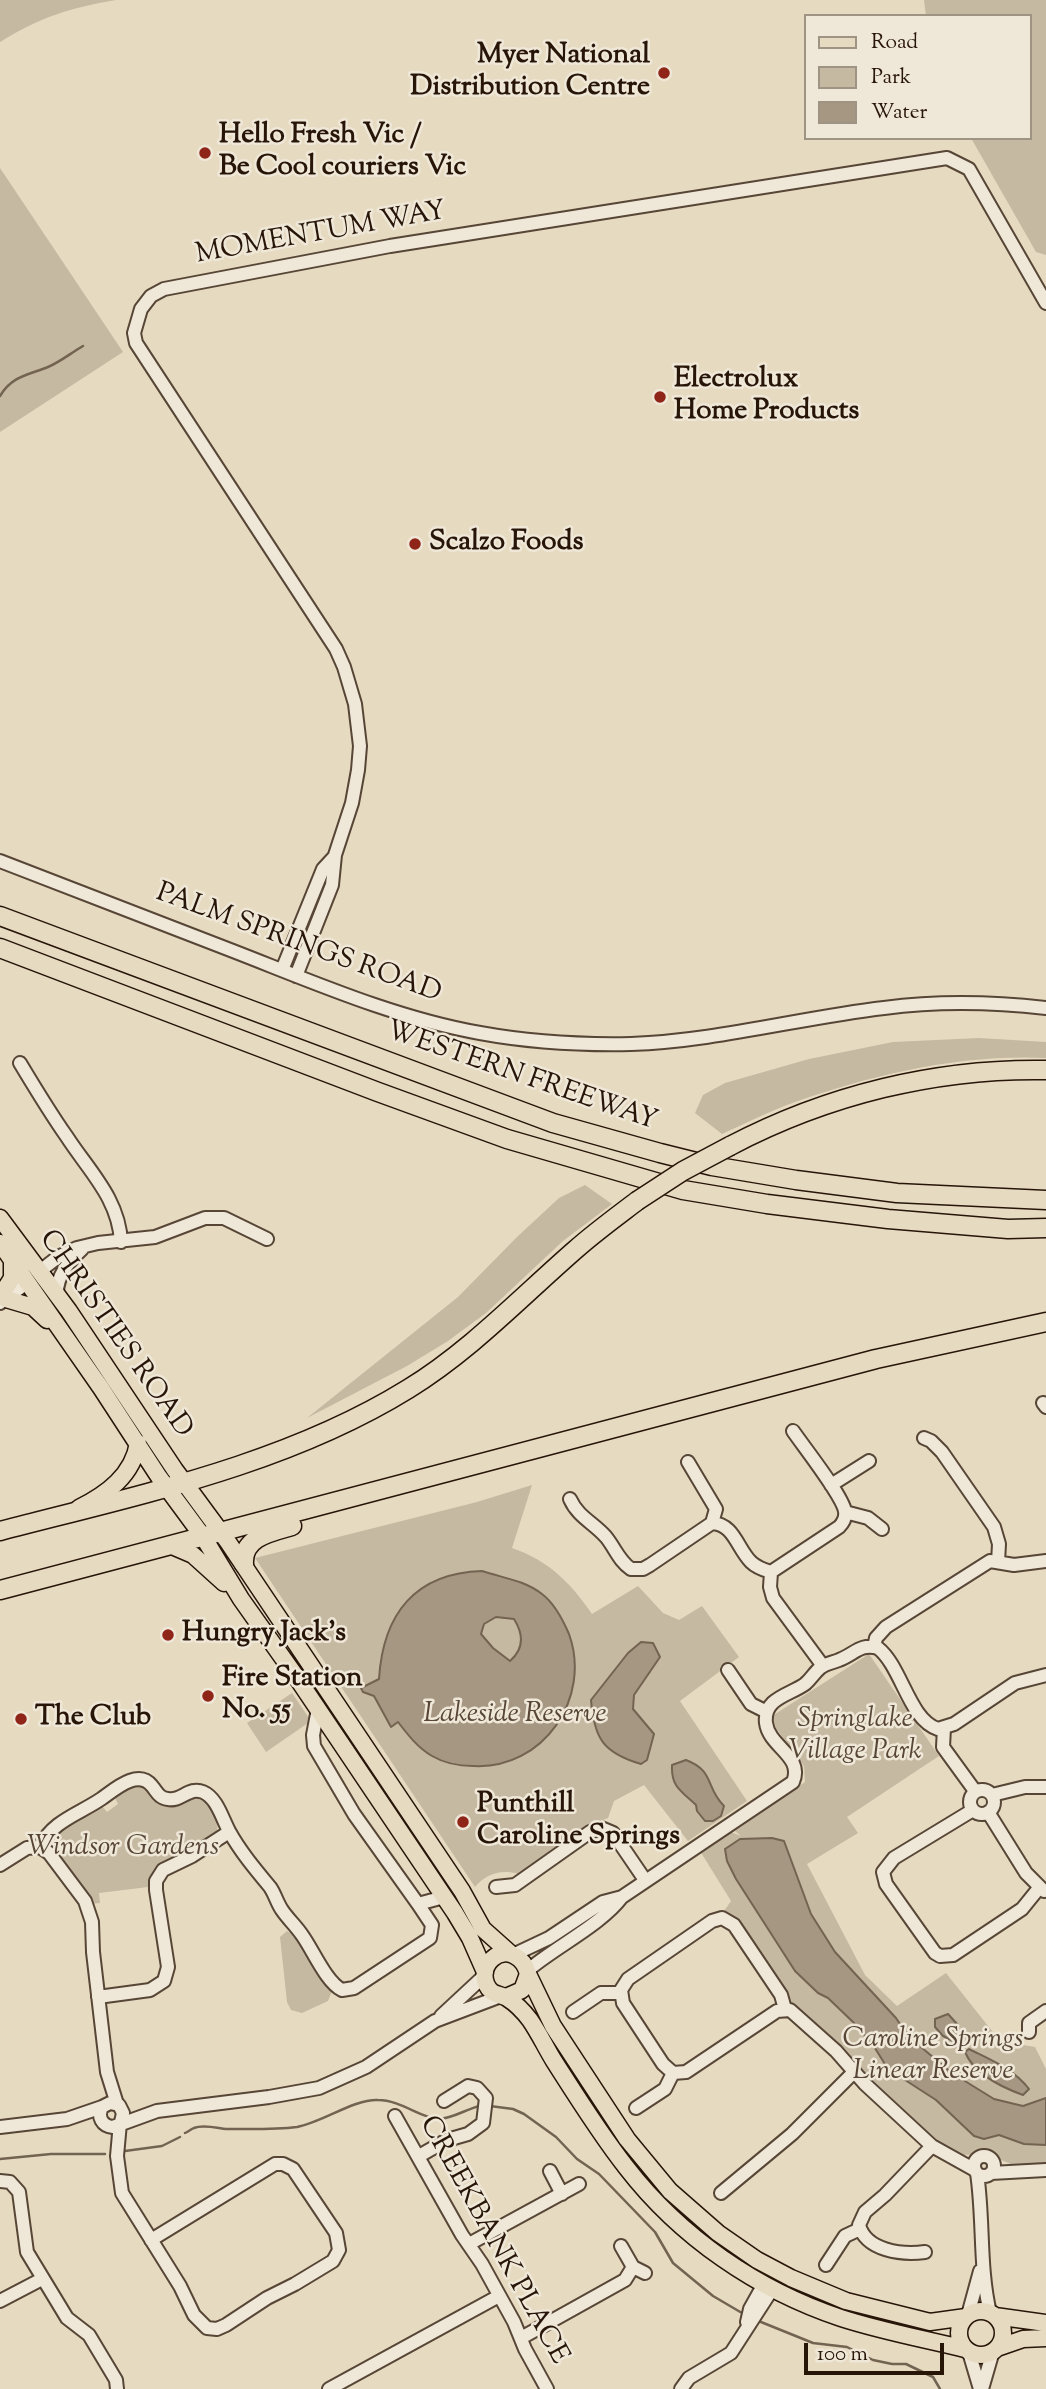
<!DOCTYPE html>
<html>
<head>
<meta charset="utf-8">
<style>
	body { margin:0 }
	#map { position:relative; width:1046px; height:2389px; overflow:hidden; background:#e6dac1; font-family:"Sorts Mill Goudy",serif }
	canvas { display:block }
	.legend { position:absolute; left:804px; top:14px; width:228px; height:126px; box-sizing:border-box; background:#efe7d7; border:2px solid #9f9384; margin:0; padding:9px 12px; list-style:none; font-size:21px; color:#271508 }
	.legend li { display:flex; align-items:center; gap:14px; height:35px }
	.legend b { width:35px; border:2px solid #9f9384 }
	.scale { position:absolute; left:804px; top:2343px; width:140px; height:32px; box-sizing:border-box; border:4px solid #271508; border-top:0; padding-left:9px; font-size:21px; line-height:24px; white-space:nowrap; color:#271508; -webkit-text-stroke:5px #efe7d7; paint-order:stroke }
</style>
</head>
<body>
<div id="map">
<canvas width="1046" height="2389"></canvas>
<ul class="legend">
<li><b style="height:9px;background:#e6dac1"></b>Road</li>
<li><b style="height:19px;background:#c6b9a2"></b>Park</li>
<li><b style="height:19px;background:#a59782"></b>Water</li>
</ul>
<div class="scale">100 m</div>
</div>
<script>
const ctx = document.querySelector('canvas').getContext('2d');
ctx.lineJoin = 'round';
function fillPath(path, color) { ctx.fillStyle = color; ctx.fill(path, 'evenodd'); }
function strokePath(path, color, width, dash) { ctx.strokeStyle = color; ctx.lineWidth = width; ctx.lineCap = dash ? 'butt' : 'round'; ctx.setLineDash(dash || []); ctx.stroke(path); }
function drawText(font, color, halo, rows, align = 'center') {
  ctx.font = font + ' "Sorts Mill Goudy",serif'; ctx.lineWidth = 5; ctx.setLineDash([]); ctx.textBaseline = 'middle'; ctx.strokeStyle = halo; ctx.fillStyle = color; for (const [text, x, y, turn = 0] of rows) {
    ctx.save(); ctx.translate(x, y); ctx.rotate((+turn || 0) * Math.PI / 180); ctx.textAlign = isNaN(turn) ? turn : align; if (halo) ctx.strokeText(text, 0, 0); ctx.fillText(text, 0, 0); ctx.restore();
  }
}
fillPath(new Path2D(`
	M0,0H116C69,8 41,17 0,42Z
	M924,0H1046V255L1036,252L971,138H1030V16H926Z
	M0,168L123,352L0,432Z
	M979,1038L1046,1042V1058C961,1054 875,1074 795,1102C770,1111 746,1123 722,1134L695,1113L703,1095L725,1083L809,1059L893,1042Z
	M585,1185L612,1204L563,1241L486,1313L448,1341L407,1366L307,1418L458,1297L517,1237L559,1198Z
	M532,1485L512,1548C548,1560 571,1583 592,1614L638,1586L663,1613L679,1620L702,1606L739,1657L680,1701L747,1801L688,1841L644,1785L614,1801L608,1818L590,1825L518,1874C501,1869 486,1874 475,1887L255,1558L477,1502Z
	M869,1654L939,1756L847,1817L858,1833L807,1864L865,1975L897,2006L946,1973L1000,2041L1035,2047L1046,2069V2165L1011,2164L986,2154L962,2155L929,2138L793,2005L735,1918L724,1911L731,1901L700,1851L728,1831L741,1836L735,1831L805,1782L804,1766L776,1728L772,1716Z
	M292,1693L311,1721L266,1752L247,1723Z
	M137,1785C154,1788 156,1811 177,1806C182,1804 188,1800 193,1798L204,1800L218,1821L217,1832L148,1887L99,1893L100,1903L91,1904L52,1849L50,1844L53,1835L102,1806L107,1812L118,1804L115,1798Z
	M287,1931L296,1936L332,1991L328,2001L302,2013L291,2010L287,2002L280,1937Z`), '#c6b9a2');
const water = new Path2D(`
	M482,1571C503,1578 524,1580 542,1594C554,1603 563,1620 569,1634C592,1697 544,1770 473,1766C460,1766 444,1763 432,1756C418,1748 408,1735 398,1722L391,1727L374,1696L363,1692L361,1688L379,1679C383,1614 415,1573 482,1571ZM496,1617L514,1619C524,1635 524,1649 510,1661L493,1648L481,1634L484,1624Z
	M641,1642L653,1643L660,1657L634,1695L633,1709L654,1734L647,1760L641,1764C603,1753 594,1738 591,1700L628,1653Z
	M686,1760C715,1771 705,1787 724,1806L721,1816L713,1821H705L697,1811L696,1805C681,1791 671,1787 672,1765Z
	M772,1838L784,1841L811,1914L835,1952L896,2018L909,2037L952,2073L994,2099L1023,2106L1046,2098V2145L1024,2144L999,2135L984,2139L974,2136L936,2100L888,2069L873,2045L855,2024L828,1998L818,1993L795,1971L736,1879L727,1861L725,1849L740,1839Z
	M948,2014L958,2025L961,2039L955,2042L943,2036L935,2027V2019Z
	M969,2049C991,2060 1014,2069 1029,2089L1023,2095C1001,2087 974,2074 965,2052Z`);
fillPath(water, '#a59782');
strokePath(water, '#736351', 2);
strokePath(new Path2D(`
	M0,396C12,376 28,375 48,367C60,362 71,353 83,346
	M490,2106L513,2109L524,2114L556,2137L577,2159L599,2174L655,2232L673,2263L713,2296L742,2313
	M185,2133C186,2133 193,2128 194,2128C203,2124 217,2128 226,2129C250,2129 273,2130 297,2127C323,2122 354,2099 378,2100C401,2100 422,2119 439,2119C454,2118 466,2109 480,2106
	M125,2151L162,2146L180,2137
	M0,2159L51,2154H105
	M761,2322L813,2343L847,2347L873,2360L892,2364H906L933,2377L940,2389`), '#736351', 2.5);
const minor = new Path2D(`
	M0,861C78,891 155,921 233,951C313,982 395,1018 480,1033C529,1042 581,1045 631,1044C716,1041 799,1018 884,1008C937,1001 992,1002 1046,1008
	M282,970L323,869L335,856
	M296,976L332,885L335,855L352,803L358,770L360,746L355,704L344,667L336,649L136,343L134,333L141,309L151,296L164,289L390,246L947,158L969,169L1046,303
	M20,1063C35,1088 50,1113 67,1137C89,1171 119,1199 121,1242
	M40,1271L58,1257L77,1248L98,1243L155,1237L205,1218H224L267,1239
	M57,1295C56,1276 69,1261 82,1249
	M0,1303L28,1282
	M1043,1403L1046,1407
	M924,1438L931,1441L942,1452L994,1527L999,1544L998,1562
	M688,1462L716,1509L712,1523
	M831,1485L869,1461
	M570,1499C578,1517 594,1523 606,1537C615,1548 619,1561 631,1569H643L650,1565L712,1523C734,1524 737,1548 751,1562C756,1567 764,1570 771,1572L770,1587L773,1598L823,1666
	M845,1512L868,1518L882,1529
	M771,1572L839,1527C843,1523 846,1517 845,1511C842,1495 804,1447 793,1431
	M874,1647L876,1638L886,1627L990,1561L1014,1565L1046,1561
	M728,1670L751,1704L767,1712
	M318,1709L313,1735L314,1746L354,1814L418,1904L444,1897
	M944,1728L943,1747L975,1791
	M970 1802a12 12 0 1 1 24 0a12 12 0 1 1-24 0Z
	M992,1795L1025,1787H1046
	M973,1810L894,1858L883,1872L886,1884L935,1953L940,1956L953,1955L1022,1909L1039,1888
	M988,1812L1026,1873L1044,1891
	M40,1847C52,1821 79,1814 101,1799C114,1790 138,1768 152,1786C157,1792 159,1798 168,1799C181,1802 189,1786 203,1792C217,1798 222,1818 229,1831C240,1851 255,1869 270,1887C275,1894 277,1903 282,1910C288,1919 296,1926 302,1935C313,1950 326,1982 342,1990L354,1988L430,1938L432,1925L418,1904
	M0,1865L27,1848L40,1847L49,1853L85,1901L92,1922L93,1952L107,2072L117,2104
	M496,1887L515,1885L590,1832L601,1828L613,1833L645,1880
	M513,1955L549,1938L603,1902L622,1897
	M527,1971C555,1947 601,1925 622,1897L793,1782C804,1756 769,1747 766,1723C763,1698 790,1695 805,1684C811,1679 814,1673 820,1668C826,1663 832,1663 839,1660C855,1654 860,1643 878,1648C902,1667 909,1720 938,1729L954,1724L1015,1683L1046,1675
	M98,1997L150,1990L164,1981L168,1967L156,1890V1881L163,1870L192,1856L229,1832
	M573,2012L601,1993H620
	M441,2016L484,1976
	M1029,2032V2023L1046,2011
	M673,2073L686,2072L777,2011L790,2010L836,2051L865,2084L932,2146L975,2170
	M673,2073L663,2064L623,2003L621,1990L628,1979L712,1921L722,1918L734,1925L781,1995L785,2009
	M636,2108L665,2089L673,2073
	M395,2116L462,2235L482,2264L514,2322L525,2349L547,2389
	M121,2122L123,2113L119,2105L110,2103L102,2107C97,2117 102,2126 113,2127L157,2111L269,2097L319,2088L366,2067L435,2021L501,1996
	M120,2123L117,2156L122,2193L180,2286L194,2315L207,2328L217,2329L226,2325L267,2298L295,2284L333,2261L339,2250L336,2233L293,2169L283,2164H275L151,2240
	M0,2127L67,2119L102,2107
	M419,2156L447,2140L468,2134L483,2123L486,2098L477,2088L468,2086L444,2101
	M974 2166a10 10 0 1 1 20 0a10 10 0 1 1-20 0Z
	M550,2171L562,2194
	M977,2173C984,2221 979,2266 990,2313
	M991,2173L1046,2170
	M0,2181L10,2182L19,2192L27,2252L67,2318L89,2335L116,2380L117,2389
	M721,2193L792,2134L854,2072
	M469,2244L579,2184
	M621,2246L633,2267L645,2273
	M925,2252C902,2255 866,2251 859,2225L865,2212L885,2195L932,2146
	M826,2265L845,2236L860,2229
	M0,2301L42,2279
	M968,2315L980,2271
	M747,2322L750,2309L764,2284
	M521,2338L625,2280L633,2267
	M969,2352L980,2389
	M329,2389L499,2296
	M681,2389L689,2378L731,2353L773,2288
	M982,2389L993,2351`);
const major = new Path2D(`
	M0,1218L69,1311L175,1470L228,1542L462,1891L483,1929L511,1954
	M0,1243L101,1388L159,1477L204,1538L241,1599L297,1678L455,1913L470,1938L485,1972
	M0,1297L12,1278V1259
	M6,1299L33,1307L47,1320
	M79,1508C107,1494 133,1475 138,1443
	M172,1546L193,1555L224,1583
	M528,1974L553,2026L627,2139L670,2191L718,2233L757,2260L791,2278L846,2301L930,2322L966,2317
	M506,1997L522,1990L528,1974C524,1957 506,1946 492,1959C482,1968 482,1983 492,1992C497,1995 502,1995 507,1998C515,2003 524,2012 530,2020C539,2033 546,2048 554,2061C577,2097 600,2134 626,2167C680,2237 757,2290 841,2318C881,2331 924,2339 965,2349
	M959 2333a22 22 0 1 1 44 0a22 22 0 1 1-44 0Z
	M995,2316L1046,2323
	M997,2348L1023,2339L1046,2338`);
const highway = new Path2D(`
	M0,916L553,1123L660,1153L712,1166L796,1180L897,1193L1046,1200
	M0,948L378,1092L507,1139L683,1190L767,1204L888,1219L1008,1229L1046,1228
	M730,1146C827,1095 936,1068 1046,1070
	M0,1531C138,1495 285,1465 408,1389C470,1351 520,1298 575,1250C594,1233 616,1217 637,1201
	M244,1564C242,1537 271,1532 292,1526
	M0,1590L876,1359L1046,1322`);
strokePath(minor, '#574636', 16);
strokePath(major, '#271508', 19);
strokePath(highway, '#271508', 21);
strokePath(minor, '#efe7d7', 12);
strokePath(major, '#e6dac1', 16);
strokePath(highway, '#e6dac1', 18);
const highwayBridge = new Path2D(`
	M637,1201L683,1171L730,1146`);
strokePath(highwayBridge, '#271508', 21, []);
strokePath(highwayBridge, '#e6dac1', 18);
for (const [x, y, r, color] of [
	[664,73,7,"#8f2418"],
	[205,153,7,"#8f2418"],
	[660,397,7,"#8f2418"],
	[415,544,7,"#8f2418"],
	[168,1635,7,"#8f2418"],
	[208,1696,7,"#8f2418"],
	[21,1719,7,"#8f2418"],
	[463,1822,7,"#8f2418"]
]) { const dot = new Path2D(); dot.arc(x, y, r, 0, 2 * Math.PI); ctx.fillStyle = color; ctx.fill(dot); strokePath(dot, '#efe7d7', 2.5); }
drawText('bold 28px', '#271508', '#efe7d7', [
	["Myer National",650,57,"right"],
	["Distribution Centre",650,89,"right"],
	["Hello Fresh Vic /",219,137],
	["Be Cool couriers Vic",219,169],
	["Electrolux",674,381],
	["Home Products",674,413],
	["Scalzo Foods",429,544],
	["Hungry Jack's",182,1635],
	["Fire Station",222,1680],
	["No. 55",222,1712],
	["The Club",35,1719],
	["Punthill",477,1806],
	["Caroline Springs",477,1838]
], 'left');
drawText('28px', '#271508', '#efe7d7', [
	["MOMENTUM WAY",321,235,-10],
	["PALM SPRINGS ROAD",298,945,20],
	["WESTERN FREEWAY",521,1078,19],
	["CHRISTIES ROAD",114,1335,55],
	["CREEKBANK PLACE",492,2241,61]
]);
drawText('italic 28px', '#574636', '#efe7d7', [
	["Lakeside Reserve",515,1716],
	["Springlake",855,1721],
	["Village Park",855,1753],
	["Windsor Gardens",123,1849],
	["Caroline Springs",933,2041],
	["Linear Reserve",933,2073]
]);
</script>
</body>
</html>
